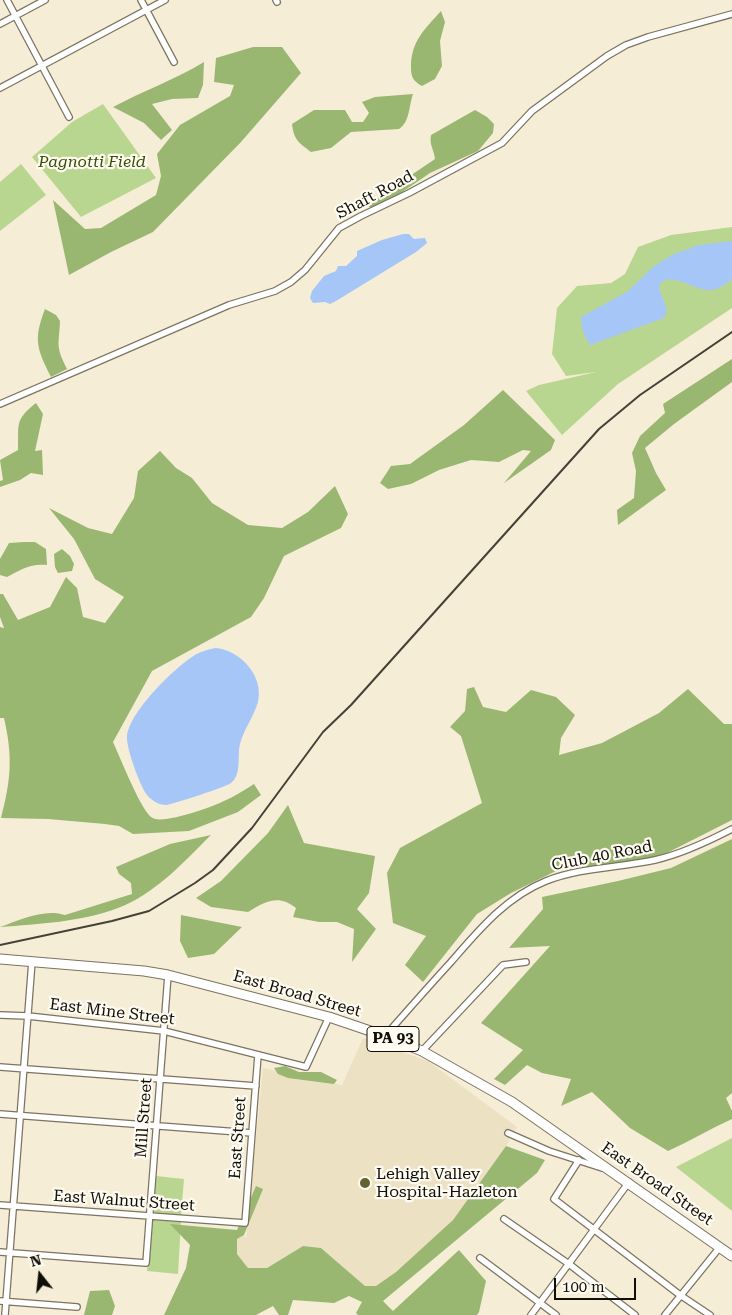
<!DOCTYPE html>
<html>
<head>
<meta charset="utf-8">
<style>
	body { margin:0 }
	#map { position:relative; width:732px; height:1315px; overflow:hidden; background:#f6edd7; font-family:"Roboto Serif",serif }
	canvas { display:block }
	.north { position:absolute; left:15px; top:1250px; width:50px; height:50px; -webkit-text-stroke:4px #fefbf2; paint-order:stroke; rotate:344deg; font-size:14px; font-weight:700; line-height:20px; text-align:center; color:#110e07 }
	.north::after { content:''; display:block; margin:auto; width:18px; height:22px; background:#110e07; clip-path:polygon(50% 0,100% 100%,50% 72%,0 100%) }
	.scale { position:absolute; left:554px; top:1278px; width:82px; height:22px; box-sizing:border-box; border:2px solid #110e07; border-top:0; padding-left:6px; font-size:15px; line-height:18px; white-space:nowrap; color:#110e07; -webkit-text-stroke:4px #fefbf2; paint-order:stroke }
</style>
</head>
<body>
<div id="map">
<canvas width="732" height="1315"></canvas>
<div class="north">N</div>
<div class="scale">100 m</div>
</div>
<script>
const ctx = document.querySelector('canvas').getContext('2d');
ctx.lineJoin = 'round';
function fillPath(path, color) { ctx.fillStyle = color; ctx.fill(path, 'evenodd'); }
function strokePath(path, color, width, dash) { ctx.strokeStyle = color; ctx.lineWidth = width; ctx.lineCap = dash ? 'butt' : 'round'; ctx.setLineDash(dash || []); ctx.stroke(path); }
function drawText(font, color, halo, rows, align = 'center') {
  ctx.font = font + ' "Roboto Serif",serif'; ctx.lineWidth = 4.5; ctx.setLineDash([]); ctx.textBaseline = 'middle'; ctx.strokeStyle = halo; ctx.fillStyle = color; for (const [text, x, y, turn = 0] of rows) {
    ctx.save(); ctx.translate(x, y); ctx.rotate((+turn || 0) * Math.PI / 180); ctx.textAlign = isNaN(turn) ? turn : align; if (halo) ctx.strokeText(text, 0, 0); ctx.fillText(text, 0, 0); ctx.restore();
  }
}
fillPath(new Path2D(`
	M363,1038L428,1061L517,1127L506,1146L453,1220L396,1272L376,1286H365L321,1248L303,1246L267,1268H248L237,1254V1239L244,1235L246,1238L263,1068L342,1085Z`), '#ede1c4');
fillPath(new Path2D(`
	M103,104L156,178L81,217L32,157L72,122Z
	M21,164L46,195L0,231V182Z
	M732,227V308L618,384L562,435L526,391L539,385L596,372L566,376L552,354L557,308L577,286L611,283L625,274L638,247L671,235Z
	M732,1138V1211L676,1167Z
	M156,1176L184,1179L181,1216L153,1214Z
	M153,1220L181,1222L178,1274L147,1271Z`), '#b9d690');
fillPath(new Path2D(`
	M441,11L445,22L440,41L442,66L435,79L422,86C413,81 411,77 411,67C411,41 425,29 441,11Z
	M253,47H282L301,73L241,142L153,232L111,252L69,275L53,200L85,229L101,228L156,195L161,176L157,154L180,125L230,96L234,85L214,82L216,58Z
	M204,62L203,85L198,98L172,99L152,104L172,130L161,140L144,123L113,107C143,91 176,79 204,62Z
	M413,94C409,105 410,122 399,129L351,132L331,148L311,152C298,142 294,140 292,124L314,110H345L352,122H363L369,113L362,102L375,97Z
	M475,110L487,117L494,124L493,133L478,151L430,173L392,199L371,208L367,205L435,159C434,150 429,144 431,135Z
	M45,309L56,315L60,321C59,346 55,345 67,369L51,377C37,349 33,340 45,309Z
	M732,359V382L674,424L645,448L656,473L666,490L618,525L617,510L634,498L636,471L632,453L640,436L665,413L663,404Z
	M503,390L555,440L551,450L504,483L531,451L523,450L499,462L471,460L439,470L411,484L388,489L380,483L391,466L410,464L464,425Z
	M36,403L43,414L35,451L42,450L43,475L31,473L20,480L0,487V481L3,480L0,460L18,450C19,425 14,420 36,403Z
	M160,451L176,468L192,478L212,503L248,525L282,528L308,512L335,486L348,514L341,528L284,556L264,598L251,617L152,671L113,742C120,757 140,808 151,817C160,826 212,807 224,801C234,797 244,790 254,784L261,795L238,812L189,831L133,834L119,826L105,824L48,819L1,818C11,780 13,757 4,718H0V627L4,628L0,617V594H3L18,620L50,607L66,577L77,588L83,617L105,623L124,597L95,579L74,539L49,508L88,528L112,534L134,498L138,471Z
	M24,542H35L46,549L47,565C31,563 20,570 7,577L0,575V559L9,543Z
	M62,549L70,556L74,564L72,571L58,573L55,567L54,554Z
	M474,687L483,707L506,712L531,690L556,697L575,715L561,738L559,755L602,743L659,713L688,689L724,724H732V820L659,857L556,871L511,893L477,914L423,982L405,965L426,936L393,923L387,873L400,848L482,803L461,736L450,727L465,711L467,689Z
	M288,805L304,843L375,856L369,893L357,909L376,929L352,962L354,929L337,922H319L293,917L296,908C279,894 265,901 248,912L211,907L196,898L221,881L268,833Z
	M211,835C184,862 155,894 118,908C81,922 39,924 0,927C19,920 45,908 65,915L132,894L131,883L119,874L116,867L170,844Z
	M732,839V1093L726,1098L732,1111V1119C710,1129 690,1141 668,1151L630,1128L592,1092L561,1106L571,1079L542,1073L527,1065L505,1085L494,1079L523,1050L481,1023L550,946L509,948L543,909L542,897L618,881L671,868Z
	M181,915L242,927L214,954L188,958L180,941Z
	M285,1066L299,1072H321L337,1080L334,1084L288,1078L278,1074L274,1068Z
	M506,1146L545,1160L537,1173L383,1301L393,1311L459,1250L486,1281L479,1312L477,1315H358L356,1313L362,1302L349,1296L334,1303L293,1300L288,1315H279L273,1306L256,1315H164L186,1268L190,1245L170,1224L237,1230L256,1186L263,1189L244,1235L237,1239V1254L248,1268H267L303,1246L321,1248L365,1286H376L396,1272L453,1220Z
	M109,1290L115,1306L112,1315H84L90,1291Z`), '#9ab772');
fillPath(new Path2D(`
	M403,234H409L414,239L425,238L427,243L416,252L336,301L330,304L325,302L313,303L310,298L312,291L324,276L336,271L338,266H346L357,256V251L382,240Z
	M732,241V279C725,285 717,291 707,290C694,290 664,268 659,288L667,310L664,318L590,345C584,336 581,327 581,317L627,292L654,266L674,254L699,245Z
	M216,648C241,651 264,676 258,702C254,716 244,729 240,744C237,755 242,775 231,783C226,787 173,804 166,805C159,805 152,801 147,795C140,786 127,750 127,738C127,714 175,667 195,655C202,651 209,649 216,648Z`), '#a5c6f7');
const minor = new Path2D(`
	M7,0L69,117
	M141,0L174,62
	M276,0L277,2
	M0,24L45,0
	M0,88L165,0
	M0,404L229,305L275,291L291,282L305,270L339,228L361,216L409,193L502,143L532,111L607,56L626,45L648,37L732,14
	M0,1015L28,1016L164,1031L306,1067L329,1017
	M385,1036C407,1011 429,986 451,962C479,930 506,897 546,881C581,867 618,868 655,860C682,854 707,842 732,829
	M422,1051L503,965L526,962
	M0,1067L256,1086
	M0,1114L252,1133
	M508,1133L549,1151L602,1168
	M579,1160L554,1199L680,1295L710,1315
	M0,1205L245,1223L258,1055
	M504,1219L569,1264L635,1315
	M0,1252L146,1263L168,975
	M480,1258L556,1315
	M0,1301L77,1307
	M5,1315L32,961
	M531,1315L629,1182
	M665,1315L720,1247`);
const highway = new Path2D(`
	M0,959L144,971L168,975L329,1017L385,1036L422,1051L512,1102L732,1256`);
strokePath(minor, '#7c7360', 8);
strokePath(highway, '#7c7360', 11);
strokePath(minor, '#fff', 5.5);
strokePath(highway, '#fff', 9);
strokePath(new Path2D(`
	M0,945L112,921L149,911L195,883L213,870L252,828L323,732L351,705L599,429L640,395L732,332`), '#454136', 2);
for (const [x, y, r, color] of [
	[365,1183,6,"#64622f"]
]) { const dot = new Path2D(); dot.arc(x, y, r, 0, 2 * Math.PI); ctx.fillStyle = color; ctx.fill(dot); strokePath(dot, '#fefbf2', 2); }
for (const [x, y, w] of [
	[393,1039,52]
]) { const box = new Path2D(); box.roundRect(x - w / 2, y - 12.5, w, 25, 4); ctx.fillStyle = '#fefbf2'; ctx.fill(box); strokePath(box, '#110e07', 1); }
drawText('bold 15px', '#110e07', null, [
	["PA 93",393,1039]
]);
drawText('italic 16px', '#374f00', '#fefbf2', [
	["Pagnotti Field",92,162]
]);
drawText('16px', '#110e07', '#fefbf2', [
	["Shaft Road",375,195,-28],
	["Club 40 Road",602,856,-11],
	["East Broad Street",297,994,16],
	["East Mine Street",112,1012,7],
	["Mill Street",144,1118,-86],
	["East Street",238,1138,-86],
	["East Broad Street",657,1184,35],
	["East Walnut Street",124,1201,4]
]);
drawText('16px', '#110e07', '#fefbf2', [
	["Lehigh Valley",376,1174],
	["Hospital-Hazleton",376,1192]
], 'left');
</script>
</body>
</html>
